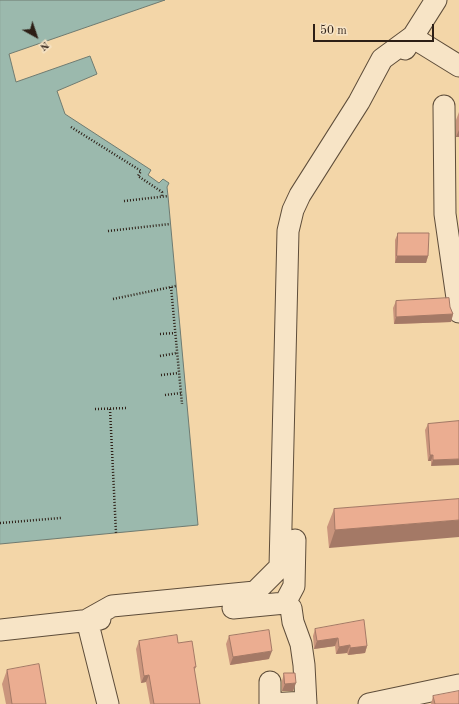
<!DOCTYPE html>
<html>
<head>
<meta charset="utf-8">
<style>
	body { margin:0 }
	#map { position:relative; width:459px; height:704px; overflow:hidden; background:#f3d6a8; font-family:"Old Standard TT",serif }
	canvas { display:block }
	.north { position:absolute; left:16px; top:16px; width:40px; height:40px; -webkit-text-stroke:3px #f7e4c6; paint-order:stroke; rotate:140deg; font-size:11px; font-weight:700; line-height:16px; text-align:center; color:#2d1f16 }
	.north::after { content:''; display:block; margin:auto; width:14px; height:18px; background:#2d1f16; clip-path:polygon(50% 0,100% 100%,50% 72%,0 100%) }
	.scale { position:absolute; left:313px; top:24px; width:121px; height:18px; box-sizing:border-box; border:2px solid #2d1f16; border-top:0; padding-left:5px; font-size:12px; line-height:14px; white-space:nowrap; color:#2d1f16; -webkit-text-stroke:3px #f7e4c6; paint-order:stroke }
</style>
</head>
<body>
<div id="map">
<canvas width="459" height="704"></canvas>
<div class="north">N</div>
<div class="scale">50 m</div>
</div>
<script>
const ctx = document.querySelector('canvas').getContext('2d');
ctx.lineJoin = 'round';
function fillPath(path, color) { ctx.fillStyle = color; ctx.fill(path, 'evenodd'); }
function strokePath(path, color, width, dash) { ctx.strokeStyle = color; ctx.lineWidth = width; ctx.lineCap = dash ? 'butt' : 'round'; ctx.setLineDash(dash || []); ctx.stroke(path); }
const water = new Path2D(`
	M0,0H165L9,54L16,82L90,56L97,74L57,91L65,114L151,170L148,175L159,183L163,179L169,183L167,187L168,196L198,525L0,544Z`);
fillPath(water, '#9bb9ad');
strokePath(water, '#6f7b71', 1);
const minor = new Path2D(`
	M412,37L459,66
	M405,49L436,0
	M444,106L445,214L459,312
	M285,603L294,586L295,540
	M233,608L285,603L291,608L293,622L301,644L304,665L306,704
	M87,620L112,606L255,592L280,567L288,231L293,210L300,195L359,102L382,59L412,37
	M87,620L108,704
	M0,630L100,619
	M270,704L306,702
	M270,704V682
	M369,704L459,685`);
strokePath(minor, '#5e4d3a', 23);
strokePath(new Path2D(`
	M71,127L141,171L138,176L162,192V197
	M124,201L168,196
	M108,231L170,224
	M171,287L182,404
	M113,299L176,286
	M160,334L175,333
	M160,356L177,353
	M161,375L179,373
	M165,395L181,393
	M95,409L128,408
	M110,409L116,533
	M0,523L61,518`), '#2d1f16', 2.5, [1, 2]);
strokePath(minor, '#f7e4c6', 21);
fillPath(new Path2D(`
	M459,112V137H456V120Z
	M398,233L428,256L426,263H395V240Z
	M396,301L450,307L453,314L451,322L394,324L393,308Z
	M459,421L431,466V461H428L425,430L428,424Z
	M459,499L329,548L327,527L334,509Z
	M315,629L367,646L365,653L348,655L347,653L336,654L335,646L314,649L313,636Z
	M229,636L269,659L230,665L226,644Z
	M139,641L178,643L196,667L194,671L200,704H150L146,682L141,683L136,649Z
	M7,670L46,704H6L2,684Z
	M284,673L293,691H282V681Z
	M433,696L459,704H431Z`), '#ca957d');
fillPath(new Path2D(`
	M459,130V137H456Z
	M397,256H428L426,263H395Z
	M453,314L451,322L394,324L396,317Z
	M430,455H433L431,461H428Z
	M459,459V465L431,466L433,460Z
	M459,520V537L329,548L335,530Z
	M338,638L335,646L314,649L317,641Z
	M350,645L347,653L336,654L339,647Z
	M367,646L365,653L348,655L350,648Z
	M272,651L269,659L230,665L233,657Z
	M149,675L146,682L141,683L144,676Z
	M296,683L293,691H282L285,684Z`), '#a47966');
const building = new Path2D(`
	M398,233H429L428,256H397Z
	M449,298L450,307L453,314L396,317V301Z
	M459,421V459L433,460V455H430L428,424Z
	M459,499V520L335,530L334,509Z
	M364,620L367,646L350,648V645L339,647L338,638L317,641L315,629Z
	M269,630L272,651L233,657L229,636Z
	M177,635L178,643L192,641L196,667H194L200,704H154L149,675L144,676L139,641Z
	M39,664L46,704H12L7,670Z
	M284,673H295L296,683L285,684Z
	M459,691V704H435L433,696Z`);
fillPath(building, '#ebad91');
strokePath(building, '#a47966', 1);
</script>
</body>
</html>
